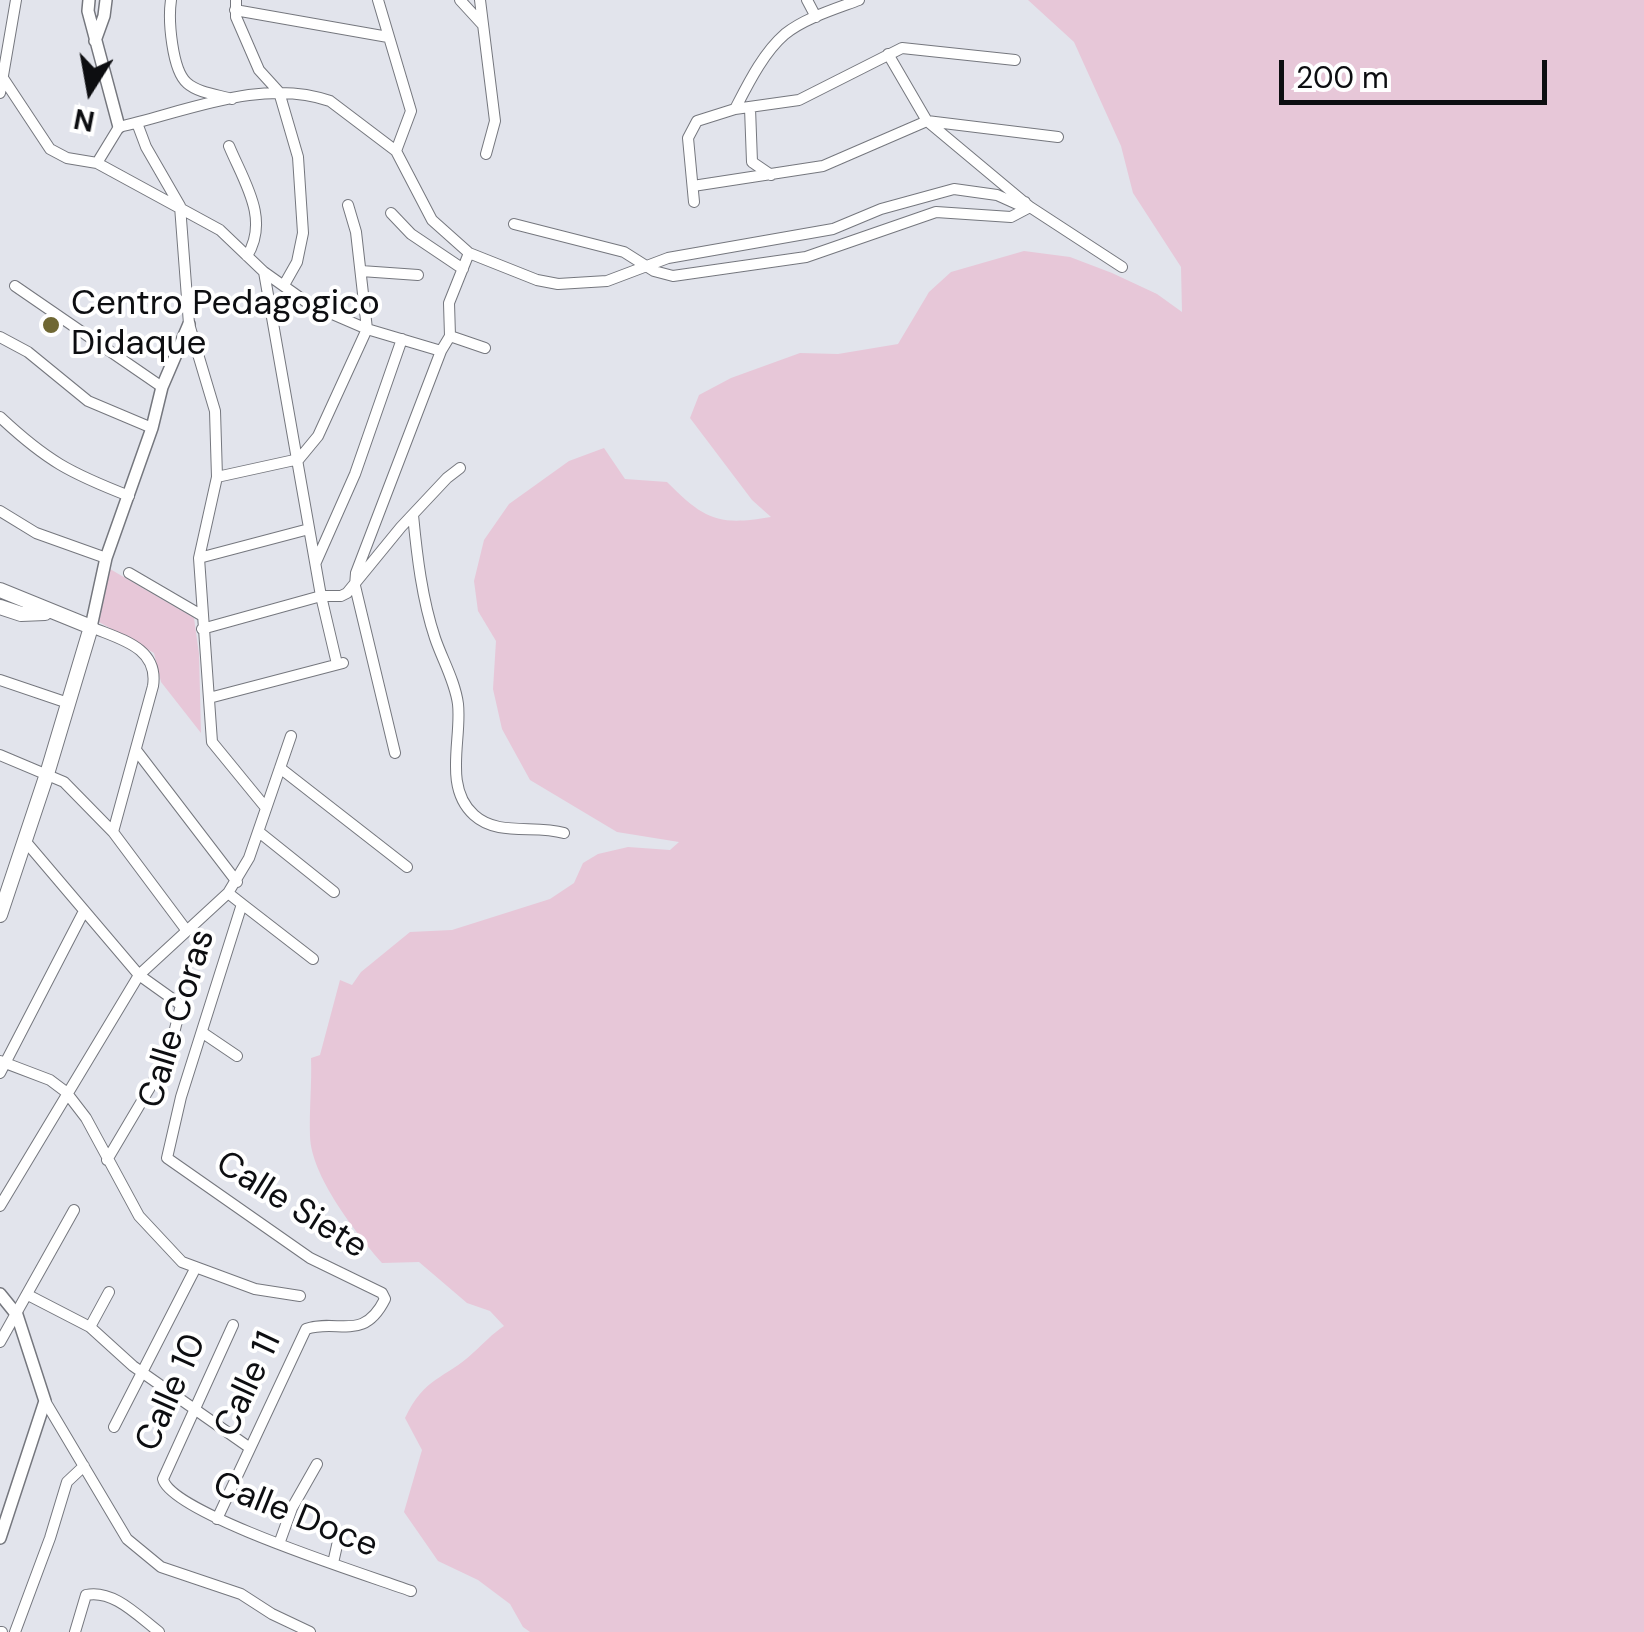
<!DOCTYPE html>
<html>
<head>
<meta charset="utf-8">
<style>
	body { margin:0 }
	#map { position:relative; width:1644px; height:1632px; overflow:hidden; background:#e2e4ec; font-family:"DM Sans",sans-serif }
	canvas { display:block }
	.north { position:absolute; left:40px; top:40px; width:100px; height:100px; -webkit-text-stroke:8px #fff; paint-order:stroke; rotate:191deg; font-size:28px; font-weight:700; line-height:40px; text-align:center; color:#0d0e11 }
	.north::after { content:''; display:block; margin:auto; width:35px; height:45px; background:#0d0e11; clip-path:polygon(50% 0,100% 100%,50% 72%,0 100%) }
	.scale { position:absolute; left:1279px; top:60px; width:268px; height:45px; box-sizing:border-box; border:5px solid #0d0e11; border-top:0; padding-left:12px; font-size:30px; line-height:35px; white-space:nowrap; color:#0d0e11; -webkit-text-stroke:8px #fff; paint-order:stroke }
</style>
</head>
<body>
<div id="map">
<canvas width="1644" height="1632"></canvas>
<div class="north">N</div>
<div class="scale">200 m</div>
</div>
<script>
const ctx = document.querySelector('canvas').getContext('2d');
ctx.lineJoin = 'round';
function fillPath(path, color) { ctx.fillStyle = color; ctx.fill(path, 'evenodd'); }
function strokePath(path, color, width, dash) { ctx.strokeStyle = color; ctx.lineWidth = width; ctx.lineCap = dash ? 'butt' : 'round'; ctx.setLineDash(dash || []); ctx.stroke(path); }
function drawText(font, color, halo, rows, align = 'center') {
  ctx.font = font + ' "DM Sans",sans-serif'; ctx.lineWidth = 8; ctx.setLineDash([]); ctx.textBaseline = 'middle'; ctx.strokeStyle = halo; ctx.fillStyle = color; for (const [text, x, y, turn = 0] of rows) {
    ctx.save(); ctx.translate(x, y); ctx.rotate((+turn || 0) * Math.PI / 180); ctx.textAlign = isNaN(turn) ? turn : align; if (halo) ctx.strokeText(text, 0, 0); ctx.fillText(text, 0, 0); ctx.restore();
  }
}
fillPath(new Path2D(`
	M1028,0H1644V1632H530L523,1627L510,1604L478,1580L438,1561L404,1512L422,1450L405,1418C425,1376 444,1380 474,1352C484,1343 492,1334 504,1326L490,1311L467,1303L419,1262L382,1263C356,1233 311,1176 310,1136C309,1110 312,1084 311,1058L320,1055L340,980L352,985L361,972L410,932L452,930L550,899L574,883L583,863L598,854L628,847L670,850L679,842L617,832L530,780L502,729L493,689L496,641L478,611L474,581L484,540L509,504L569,461L604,448L625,479L667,482C705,520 718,526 771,517L752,500L690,418L699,395L731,378L800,353L838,354L898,344L929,292L951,272L1024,251L1070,257L1112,273L1157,294L1182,312L1181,267L1133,193L1121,146L1074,42Z
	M110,569L194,618L199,654L201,733L161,682L154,653L99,622Z`), '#e7c7d8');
const minor = new Path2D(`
	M171,0C168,20 172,70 187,83C198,93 219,95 232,99
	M236,0V17L259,70L279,92L298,157L303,233L297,262L284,285
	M378,0L411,111L396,151
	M460,0L482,24
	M480,0L495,121L486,154
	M807,0L816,17
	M235,10L388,37
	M888,54L927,121L1030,207L1122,267
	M3,78L50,149L67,158L97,163L220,230L264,272L309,304L367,329L441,351
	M0,93L16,0
	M750,108L752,162L771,175
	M735,109C748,84 763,53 785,34C805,18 835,9 859,0
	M137,123L146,147L180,206L189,324L215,411L217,477L199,558L212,742L266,808
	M229,146C244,182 270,219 247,256
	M97,163L119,127C185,112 263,77 330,101L396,151L432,220L469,253L537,280L558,284L607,281L668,258L833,229L881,209L954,189L997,195L1017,204L1025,202
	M693,186L823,166L927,121L1058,137
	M694,202L688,138L697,121L735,109L799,100L902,48L1015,60
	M391,213L411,234L463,269
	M514,224L624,252L654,271L673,276L806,257L936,212L1011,217L1030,207
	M361,271L418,275
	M264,272L321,596L337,664
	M15,286L162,387
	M450,336L485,348
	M0,337L28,352L88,401L152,428
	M0,417C47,461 70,473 129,496
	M217,477L299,459L318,436L367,329L356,232L348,205
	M0,511L36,533L106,558
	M413,515C417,556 422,599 435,638C442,659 455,681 458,704C462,739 443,787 474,815C498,837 535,824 564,833
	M199,558L309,529
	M316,562L355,474L402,339
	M129,573L201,615
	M91,627C119,639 159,647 153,686L113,832
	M202,629L321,596H341L347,593L401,527L447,478L460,468
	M0,680L68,703
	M209,698L343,663
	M136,750L237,882
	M395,753L355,586L356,573L441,351L450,336L449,303L469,253
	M0,755L64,782L113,832L187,931
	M280,768L407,867
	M259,832L334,892
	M26,842L139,975L181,1005L168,1057L107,1160
	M242,904L313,959
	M203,1033L237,1056
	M0,1061L50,1080L66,1092L86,1118L139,1216L182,1262L255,1289L300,1296
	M0,1073L84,911
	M0,1206L139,975L228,893
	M28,1295L90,1327L133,1366L250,1448
	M233,1325L163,1479C171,1514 370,1576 411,1591
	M90,1327L109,1292
	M0,1342L74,1210
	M45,1401L127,1539L161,1567L241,1594L272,1614L310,1632
	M114,1427L195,1269
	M217,1519L306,1329C338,1318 363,1343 385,1299L382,1293L310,1258L167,1158L181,1097L242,904L228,893L249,858L291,736
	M330,1530L338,1541L333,1563
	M279,1544L292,1508L317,1464
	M0,1632H2
	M15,1632L50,1538L67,1482L84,1466
	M75,1632L86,1595C113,1589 138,1616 159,1632`);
const tertiary = new Path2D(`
	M89,0L88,11L119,127
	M95,41L104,16L106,0
	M91,627L106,558L152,428L162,387L189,324
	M0,1294L17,1315L45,1401L0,1538`);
const secondary = new Path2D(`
	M0,590L91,627L47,774L0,915
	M0,607L21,614L45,613`);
strokePath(minor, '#75777e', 12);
strokePath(tertiary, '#75777e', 14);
strokePath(secondary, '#75777e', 16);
strokePath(minor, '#fff', 10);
strokePath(tertiary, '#fff', 11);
strokePath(secondary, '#fff', 14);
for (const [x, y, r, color] of [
	[51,325,10,"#6f6733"]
]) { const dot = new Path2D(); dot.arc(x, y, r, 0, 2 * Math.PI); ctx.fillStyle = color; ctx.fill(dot); strokePath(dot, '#fff', 4); }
drawText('35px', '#0d0e11', '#fff', [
	["Centro Pedagogico",71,305],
	["Didaque",71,345]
], 'left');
drawText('35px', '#0d0e11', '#fff', [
	["Calle Coras",178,1019,-73],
	["Calle Siete",291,1206,32],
	["Calle 11",249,1385,-65],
	["Calle 10",172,1393,-66],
	["Calle Doce",295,1516,22]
]);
</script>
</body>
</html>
